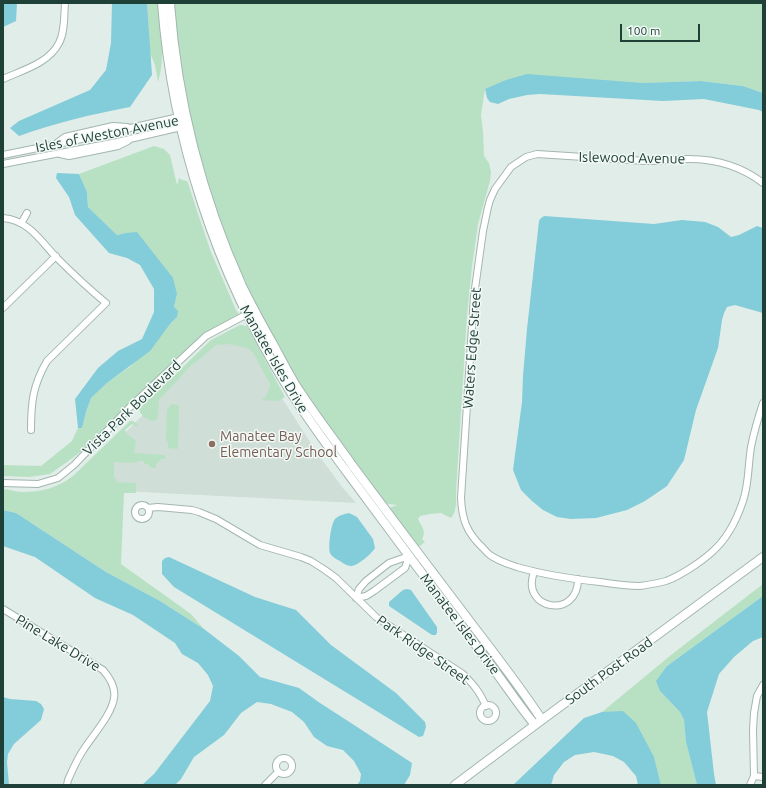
<!DOCTYPE html>
<html>
<head>
<meta charset="utf-8">
<style>
	body { margin:0 }
	#map { position:relative; width:766px; height:788px; overflow:hidden; background:#e1ede8; font-family:Ubuntu,sans-serif }
	canvas { display:block }
	.frame { position:absolute; inset:0; border:4px solid #1f4037; pointer-events:none }
	.scale { position:absolute; left:620px; top:24px; width:80px; height:18px; box-sizing:border-box; border:2px solid #1f4037; border-top:0; padding-left:5px; font-size:12px; line-height:14px; white-space:nowrap; color:#1f4037; -webkit-text-stroke:3px #f2f9f6; paint-order:stroke }
</style>
</head>
<body>
<div id="map">
<canvas width="766" height="788"></canvas>
<div class="frame"></div>
<div class="scale">100 m</div>
</div>
<script>
const ctx = document.querySelector('canvas').getContext('2d');
ctx.lineJoin = 'round';
function fillPath(path, color) { ctx.fillStyle = color; ctx.fill(path, 'evenodd'); }
function strokePath(path, color, width, dash) { ctx.strokeStyle = color; ctx.lineWidth = width; ctx.lineCap = dash ? 'butt' : 'round'; ctx.setLineDash(dash || []); ctx.stroke(path); }
function drawText(font, color, halo, rows, align = 'center') {
  ctx.font = font + ' Ubuntu,sans-serif'; ctx.lineWidth = 3; ctx.setLineDash([]); ctx.textBaseline = 'middle'; ctx.strokeStyle = halo; ctx.fillStyle = color; for (const [text, x, y, turn = 0] of rows) {
    ctx.save(); ctx.translate(x, y); ctx.rotate((+turn || 0) * Math.PI / 180); ctx.textAlign = isNaN(turn) ? turn : align; if (halo) ctx.strokeText(text, 0, 0); ctx.fillText(text, 0, 0); ctx.restore();
  }
}
fillPath(new Path2D(`
	M227,340L254,349L280,395L317,453L342,487L356,503L123,491L47,497L123,435L211,346Z`), '#cfded7');
fillPath(new Path2D(`
	M147,3H159C160,29 166,57 158,82L155,65L150,53Z
	M170,3H763V93L743,86L701,81L485,89L481,115L483,131L484,156L489,163L491,172L490,181L478,224L472,266L467,315L456,492C456,502 457,511 451,518L441,513L430,514L420,516L418,519C421,526 427,531 422,539L425,542L416,549L389,508L397,505L381,503L294,382L227,250L187,120Z
	M154,146L164,149L170,155L177,185L179,178L182,180L187,181L188,183L198,214L211,252L236,310L241,317L206,336L103,435L67,462L50,474L29,477L3,476V465L41,466L72,441L78,428H82L86,412L91,398L107,383L131,366L170,324L177,317L174,307L177,294L126,233L117,235L88,207L87,192L79,174Z
	M240,325L247,326L285,397L278,401L261,400C267,398 269,390 270,384L254,354L249,349L243,347L229,344L216,345L190,367L159,400L158,415L157,420L152,421C147,420 140,415 139,409L211,340Z
	M171,404L179,405V406L178,449L168,448V443L166,439L167,410Z
	M130,421H133L138,425L137,427L132,424L125,430L127,434L136,441L134,453L165,455V459H161L156,465V468L149,467V464H144V461H137V463L114,462V478L116,479V482L136,483V493H124L121,564L191,614L204,629L160,601L106,572L16,513L3,510V489C9,489 16,492 22,492C43,492 57,488 73,476Z
	M763,584V596L667,666L660,691L680,712L684,720L686,742L697,785H661L654,757L602,712L671,655Z`), '#b8e1c3');
fillPath(new Path2D(`
	M3,3H17L16,21L3,27Z
	M112,3H147L152,75L130,107C93,114 55,123 19,136L10,128L19,121L90,90L106,70L111,43Z
	M527,74L642,83L701,81L743,86L763,93V112L759,110L704,99L663,101L540,94L527,95L509,99L498,104L490,102L487,98L485,89L506,80Z
	M57,173L79,174L87,192L88,207L117,235L126,233L137,232L173,278L177,294L174,307L178,311L177,317L170,324L150,351L107,383L91,398L86,412L82,428H78L75,399L98,368L118,351L142,339L154,312V289L140,265L127,258L109,253L75,215L69,197L56,178Z
	M544,216L654,224L682,220L705,222L718,227L731,237L739,235L757,226L763,228V313L735,305L727,307L724,313L722,320L718,348L696,410L684,460L667,486L645,501L627,510L596,518L571,519L557,517L543,510L532,501L521,490L513,470L522,402L523,376L527,329L539,221L540,219Z
	M3,510L16,513L106,572L160,601L204,629L239,656L260,677L299,688L320,703L351,723L412,763L410,775L404,785H357L360,781L361,774L354,761L343,750L327,746L314,737L304,722L292,712L271,704L257,702L241,713L224,735L194,757L181,779L175,785H142L154,774L210,701L213,686L208,675L198,663L182,654L175,643L133,615L95,598L35,557L3,546Z
	M349,513L357,517L373,539L375,548C372,553 358,566 351,566C347,566 343,563 340,561C336,559 332,557 330,553C328,546 331,524 335,519C339,515 345,514 349,513Z
	M169,557L255,597L296,610L331,645L396,693L425,722L426,727L423,736L419,737L174,587L162,574V561L165,558Z
	M407,589L411,590L437,627V632L436,635H432L389,606V602L403,590Z
	M763,596V637L753,641L734,657L719,674L707,712L714,774L716,785H697L686,742L684,720L680,712L660,691L656,681L667,666Z
	M3,697L10,699L36,701L41,704L44,709L41,720L14,744L8,754L7,762L9,785H3Z
	M623,711L636,723L654,757L661,785H638L636,776L624,762L613,756L594,752L575,755L564,762L554,775L551,785H513L584,718L602,712Z`), '#83ccd9');
const minor = new Path2D(`
	M3,79C23,70 49,63 59,43C65,32 64,15 65,3
	M57,143L65,137L113,126L127,127
	M60,154L69,156L118,146L128,141
	M3,155L77,140L179,117L181,118
	M3,164L117,142L181,127L183,125
	M763,183C742,167 716,159 689,159C675,159 661,161 646,161C610,159 573,156 537,154L526,157L511,167L495,189L490,200L488,207L483,231L474,296L461,498C462,520 467,533 483,548C485,550 487,553 490,555C498,561 508,564 517,567C545,575 572,579 600,582C613,584 627,586 640,586C647,585 659,583 666,581C680,576 701,562 712,552C727,539 737,519 743,501C749,484 748,465 751,447C754,432 758,418 763,403
	M3,218C28,220 40,240 56,257C72,273 89,289 106,303L47,361C33,385 31,402 31,430
	M22,222L27,213
	M3,308L56,256
	M3,483L38,484L58,478L74,465L129,408L206,336L251,312
	M135 512a7 7 0 1 1 14 0a7 7 0 1 1-14 0Z
	M148,508L158,507L192,510L199,512L216,519L260,545L301,557L311,561L325,570L336,578L376,617L463,674C474,685 479,691 486,706
	M409,556L405,568L374,591L366,596L356,598L359,589L366,581L389,563Z
	M534,572C520,610 578,620 578,579
	M3,609L103,670C110,678 116,687 114,698C112,714 93,735 84,749C77,759 73,769 68,780L67,785
	M480 713a8 8 0 1 1 16 0a8 8 0 1 1-16 0Z
	M276 766a8 8 0 1 1 16 0a8 8 0 1 1-16 0Z
	M754,776L763,777
	M265,785L278,772
	M750,785L754,776L753,730L754,713L757,696L763,685`);
const tertiary = new Path2D(`
	M162,3C172,137 216,273 287,386C306,417 328,446 349,475C373,507 397,540 421,572C442,599 463,627 483,655C501,678 517,703 535,725
	M170,3C177,100 202,197 242,286C252,306 262,325 273,344C280,357 287,371 295,384C313,412 333,438 352,465C392,519 433,573 474,627C497,657 521,688 542,720
	M455,785L535,725L763,557`);
strokePath(minor, '#a3b6af', 8);
strokePath(tertiary, '#a3b6af', 10);
strokePath(minor, '#fff', 6);
strokePath(tertiary, '#fff', 8);
for (const [x, y, r, color] of [
	[212,444,4,"#8d6e63"]
]) { const dot = new Path2D(); dot.arc(x, y, r, 0, 2 * Math.PI); ctx.fillStyle = color; ctx.fill(dot); strokePath(dot, '#f2f9f6', 1.5); }
drawText('14px', '#1f4037', '#f2f9f6', [
	["Isles of Weston Avenue",107,134,-11],
	["Islewood Avenue",632,158,1],
	["Waters Edge Street",472,348,-86],
	["Manatee Isles Drive",274,359,60],
	["Vista Park Boulevard",132,408,-44],
	["Manatee Isles Drive",460,624,53],
	["Pine Lake Drive",58,643,31],
	["Park Ridge Street",423,650,35],
	["South Post Road",609,671,-36]
]);
drawText('14px', '#785e54', '#f2f9f6', [
	["Manatee Bay",220,436],
	["Elementary School",220,452]
], 'left');
</script>
</body>
</html>
